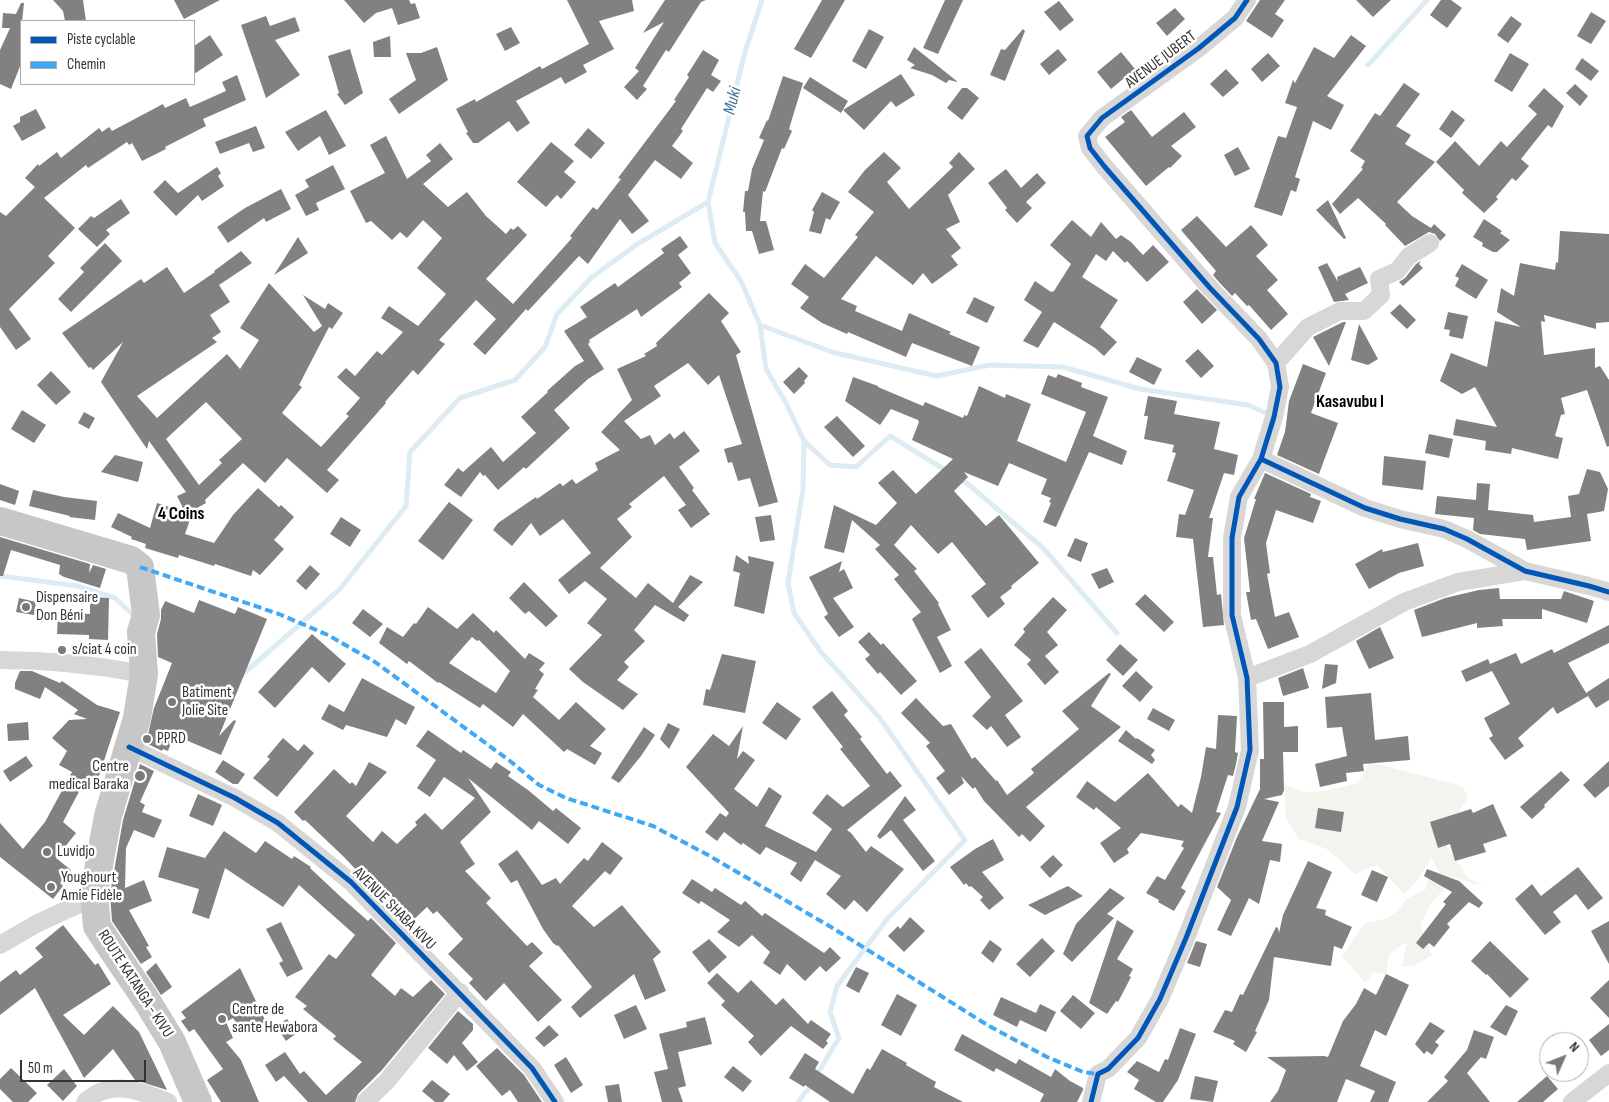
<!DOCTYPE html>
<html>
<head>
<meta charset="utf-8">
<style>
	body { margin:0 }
	#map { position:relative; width:1609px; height:1102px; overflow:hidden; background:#fff; font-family:"Sofia Sans Condensed",sans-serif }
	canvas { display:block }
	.legend { position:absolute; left:20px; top:20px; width:175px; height:65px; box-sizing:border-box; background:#fff; border:1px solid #adadad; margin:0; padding:6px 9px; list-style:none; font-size:15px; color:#333 }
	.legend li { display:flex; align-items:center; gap:10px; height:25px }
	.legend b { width:25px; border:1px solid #adadad }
	.north { position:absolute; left:1539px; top:1032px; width:50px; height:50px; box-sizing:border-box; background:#fff; border:1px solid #adadad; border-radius:50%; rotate:46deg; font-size:14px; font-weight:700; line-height:20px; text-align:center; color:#333 }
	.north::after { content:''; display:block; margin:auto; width:18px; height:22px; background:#7a7a7a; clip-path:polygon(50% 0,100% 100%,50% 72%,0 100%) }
	.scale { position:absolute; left:20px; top:1060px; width:126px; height:22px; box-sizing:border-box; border:2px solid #333; border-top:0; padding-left:6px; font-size:15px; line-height:18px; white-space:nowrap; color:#333; -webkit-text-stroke:4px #fff; paint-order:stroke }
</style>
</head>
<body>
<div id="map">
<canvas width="1609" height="1102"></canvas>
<ul class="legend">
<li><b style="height:6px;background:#0057b8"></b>Piste cyclable</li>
<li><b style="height:6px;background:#3fa9f5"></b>Chemin</li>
</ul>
<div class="north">N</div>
<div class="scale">50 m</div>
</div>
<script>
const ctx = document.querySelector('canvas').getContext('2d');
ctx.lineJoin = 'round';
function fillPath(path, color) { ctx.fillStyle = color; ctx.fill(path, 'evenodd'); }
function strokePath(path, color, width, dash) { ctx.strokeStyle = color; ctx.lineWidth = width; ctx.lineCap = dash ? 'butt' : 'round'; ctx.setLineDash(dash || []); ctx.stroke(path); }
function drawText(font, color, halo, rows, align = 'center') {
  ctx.font = font + ' "Sofia Sans Condensed",sans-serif'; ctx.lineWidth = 5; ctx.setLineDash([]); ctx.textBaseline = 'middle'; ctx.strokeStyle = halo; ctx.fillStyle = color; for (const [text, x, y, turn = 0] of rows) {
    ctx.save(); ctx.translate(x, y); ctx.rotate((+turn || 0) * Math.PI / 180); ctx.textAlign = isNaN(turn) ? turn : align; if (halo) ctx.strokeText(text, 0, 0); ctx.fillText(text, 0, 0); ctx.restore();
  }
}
fillPath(new Path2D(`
	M1370,762L1462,786L1468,797L1456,817L1431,822L1468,878L1483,886L1441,874L1431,858L1418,880L1404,894L1377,865L1355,874L1327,849L1299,839L1286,818L1284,784L1304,792L1325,791L1358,783Z
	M1430,875L1445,888L1432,902L1420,925L1432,955L1416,965L1402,967L1407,942L1389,954L1386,974L1374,972L1365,983L1342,956L1365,923L1385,919L1394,914L1408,898L1425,890Z`), '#f1f5ed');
strokePath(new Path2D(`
	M762,0L745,52L708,202L715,243L741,281L760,325L766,369L786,403L804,441L803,489L788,583L794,613L821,652L879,717L965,840L888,918L837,986L830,1012L839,1038L809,1088L798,1102
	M1368,65L1427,0
	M760,325L832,352L936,376L990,365L1063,367L1140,389L1248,405L1272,416
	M804,441L830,465L856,467L890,436L947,471
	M959,478L969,485L1043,548L1117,633
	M0,576L78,586L115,598L136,618
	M241,676L339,590L406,506L410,452L460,398L515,380L545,347L557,314L592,277L636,245L708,202`), '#ddebf3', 5);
fillPath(new Path2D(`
	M53,0H83L86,21H65L63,11Z
	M174,0H220L184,19Z
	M344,0H409L411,4L415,3L420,18L398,25L392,8L376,13L364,23Z
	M567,0H632L634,11L599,21L614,49L583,65L587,72L565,84L561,77L516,101L530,123L517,132L509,121L478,143H473L466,133L468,132L456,109L475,99L476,102L540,66L542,69L589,44Z
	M665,0H706L701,2L669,52L666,50L643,86L647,89L637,100L624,87L639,71L635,68L664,22L643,33Z
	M822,0H845L811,58L794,49Z
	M945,0H963L938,54L923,48Z
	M1260,0H1285L1275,14L1284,20L1272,38L1246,21Z
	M1356,0H1391L1373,17Z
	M1441,0H1451L1462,8L1447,28L1430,15Z
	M1059,1L1074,20L1060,31L1044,12Z
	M21,3H24L20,41L21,64L11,89L0,84V50L10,28H2L3,13L16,14Z
	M1175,8L1185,19L1167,36L1156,23Z
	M1591,12L1606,21L1591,44L1577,36Z
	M266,16L270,26L295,17L300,31L275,40L300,75L266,98L241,25Z
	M1511,16L1522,24L1508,43L1497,35Z
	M511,27L520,43L505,51L496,34Z
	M869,29L884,37L866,69L852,61Z
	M1023,29L1025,31L1005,81L990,75L1001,49L1005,50Z
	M210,35L223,55L194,74V46Z
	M1351,35L1366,46L1327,96L1344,105L1331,130L1313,121L1295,177L1300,179L1296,192L1291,190L1282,216L1254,207L1278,136L1286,138L1297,107L1285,103L1293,80L1295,83L1314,47L1334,58Z
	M390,36L391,57H374L373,42Z
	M437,47L448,80L399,114L389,99L416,80L406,53H421Z
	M914,47L958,82L949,80L946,83L932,75L910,68L915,65L907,60Z
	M350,49L363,93L345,105L337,94L339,93L328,56Z
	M1058,49L1067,60L1049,75L1040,64Z
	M703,50L719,60L711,75L721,81L713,92L707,88L681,129L683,131L672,146L693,163L681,179L655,160L628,195L649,221L632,234L620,219L588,264L579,256L528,311L526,309L485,355L473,344L496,319L476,300L439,340L445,344L418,375L413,370L385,402L386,403L327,470L339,480L327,493L287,458L265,483L243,463L205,500L206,503L188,513L192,514L185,534L214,543L233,515L258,488L279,507L281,505L294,517L274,540L284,549L260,575L253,570L251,576L215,564L214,566L179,555L178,558L145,548L146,544L131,539L132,537L111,527L118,513L150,528L157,503L185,512L177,496L186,492L149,441L147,449L101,382L123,342L93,370L91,367L89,368L62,333L141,279L144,283L167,267L184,293L215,272L214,271L241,251L252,263L219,285L230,302L210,315L221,332L212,338L217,342L137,396L157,418L227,354L240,369L259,340L240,328L269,283L314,332L322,326L303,295L325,309L328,303L343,313L332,329L329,327L299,385L302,387L282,413L321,447L349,416L346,414L360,398L337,377L346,368L355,376L377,351L382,355L403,332L381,318L389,306L418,326L446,294L417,268L442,238L423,220L407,238L400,232L392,240L371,221L366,223L350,191L385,173L370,145L386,136L407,179L431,161L426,155L440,143L453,159L423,184L448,207L467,192L486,216L506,234L511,228L513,230L518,226L527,235L486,279L513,304L572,238L570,236L593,207L597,210L621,179L618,178L676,101L674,100L689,77L687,75ZM206,402L242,439L219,460L222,463L199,485L166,439Z
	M1121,52L1135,69L1111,89L1097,72Z
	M1268,53L1280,66L1262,82L1251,69Z
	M1510,53L1529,64L1512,92L1494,81Z
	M1582,58L1599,71L1591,81L1575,69Z
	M1226,69L1239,83L1223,97L1210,84Z
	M901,74L915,95L896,107L891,101L864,130L843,110Z
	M237,75L246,100L203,119L206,126L165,147L166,149L142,161L132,143L129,145L127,142L88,168L86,165L44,198L75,228L48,256L55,263L9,309L31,339L16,350L0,327V212L6,216L35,187L25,178L38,164L39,166L57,152L61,158L99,128L102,132L109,127L112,131L163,104L165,108L186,98L190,107L226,91L222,82Z
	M783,76L803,83L789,129L792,131L784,149L782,148L765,192L763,191L760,221H766L774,250L759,254L752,231H746L745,212H743L745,191H748L752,169L764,140L759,138L767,120L768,121Z
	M810,77L848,101L841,113L803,88Z
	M1404,83L1420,94L1396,126L1411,135L1405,144L1435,162L1397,202L1412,216L1431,228L1434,224L1446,235L1440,241L1435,234L1429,232L1405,246L1385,225L1386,224L1358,198L1340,214L1332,204L1363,169L1361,168L1365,161L1350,151L1375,113L1380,116Z
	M1575,84L1588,96L1580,106L1566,93Z
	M962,88H967L979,98L962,120L947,108Z
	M1544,88L1564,106L1552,128L1548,125L1521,159L1529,166L1516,181L1512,178L1496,197L1498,199L1484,213L1462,193L1464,190L1436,162L1455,141L1479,166L1501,141L1507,147L1537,114L1528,106Z
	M36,109L46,128L22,141L13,126L20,122V117Z
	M326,110L346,146L329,155L320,136L298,151L285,132Z
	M1131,110L1152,137L1184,112L1196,127L1171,146L1182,156L1170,168L1169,167L1146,186L1105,137L1125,122L1121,117Z
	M1452,110L1465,120L1451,138L1439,129Z
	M256,126L265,148L253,152L249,143L220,154L215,142Z
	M588,128L605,143L591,159L574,145Z
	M551,142L574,161L564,172L576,182L561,199L557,195L546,207L517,182Z
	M1238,147L1250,169L1235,176L1224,155Z
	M884,152L901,168L887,182L909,209L953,167L949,163L959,152L975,169L948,195L960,222L946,229L961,248L951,256L958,265L932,284L923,273L913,285L876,256L841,299L857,306L855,311L902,331L909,313L951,332L949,334L980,347L972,366L912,343L906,357L848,332L847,334L822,323L800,308L809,297L791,284L805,264L824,278L858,237L855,235L874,212L848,192L865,170Z
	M333,165L345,189L316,203L319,210L306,216L295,195L309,187L305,180Z
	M217,167L221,173L218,176L224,186L202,201L198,195L176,216L153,192L165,180L178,193Z
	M1006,169L1021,188L1037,173L1046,183L1026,202L1032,208L1017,223L1005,210L1007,208L988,183Z
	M281,189L291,209L266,222L264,218L228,243L217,227L245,208Z
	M822,192L840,202L830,220L826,218L821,234L809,231L814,212L812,210Z
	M121,199L130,213L106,230L110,234L97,247L78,229L91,216L94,218Z
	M1328,200L1346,238L1344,239L1316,210Z
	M1197,216L1226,247L1251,225L1268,245L1256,256L1278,280L1267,290L1288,314L1271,330L1249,305L1247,306L1235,293L1232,296L1218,281L1213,275L1216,271L1181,230Z
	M1484,219L1502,231L1500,233L1510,240L1497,252H1493L1482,246L1483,243L1473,237Z
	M1072,220L1091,237L1101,222L1116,239L1121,235L1131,242L1143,255L1153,245L1169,262L1147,282L1127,261L1125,263L1113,251L1106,261L1096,254L1082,277L1118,300L1100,327L1117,342L1104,356L1095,348L1054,322L1038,348L1023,341L1042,312L1024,300L1035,281L1051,292L1054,291L1071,264L1050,245Z
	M1560,231L1609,234V322L1596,323V329L1544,315L1545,322L1541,321L1544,355L1595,348V368L1600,366L1609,380V446L1607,447L1587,390L1561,398L1565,414L1561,415L1555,436L1563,438L1558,459L1512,448L1511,454L1485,450L1486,441L1453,435L1456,419L1497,427L1475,387L1462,394L1440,381L1451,353L1487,367L1495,321L1521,327L1497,312L1501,288L1514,296L1520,263L1555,270L1556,262L1558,263Z
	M680,236L688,247L678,255L691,273L679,283L682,287L641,317L637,309L589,340L590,342L588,344L604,369L588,379L554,410L570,428L526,469L524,467L498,490L485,475L483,476L480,472L461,497L444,485L458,468L463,472L491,447L503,462L536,433L521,417L548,392L547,391L575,366L584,361L564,331L587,317L580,307L615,283L618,287L664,253L661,249Z
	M298,237L308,253L274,275Z
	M105,243L122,261L71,312L58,299L84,272L80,268Z
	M1421,261L1419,264L1423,268L1403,286L1399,282L1405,278L1416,264Z
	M1327,263L1338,282L1337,277L1360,267L1368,283L1345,294L1349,300L1334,302L1318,267Z
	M1462,264L1488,280L1476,299L1455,286L1459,278L1455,276Z
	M1197,289L1217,310L1202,324L1183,302Z
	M709,293L729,313L721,321L741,352L736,355L778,502L759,507L750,478L738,481L732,462L728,463L724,449L742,444L719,375L708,385L688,363L654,386L661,396L624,421L641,439L650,435L655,445L670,433L674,439L684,431L700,451L679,467L694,488L692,490L710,514L691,528L678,510L686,505L664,476L629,504L632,507L617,519L632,537L600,568L636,598L648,583L673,603L690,575L703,582L678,607L689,615L684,622L655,605L634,630L645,641L624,662L629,667L617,680L638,694L623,710L583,682L569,669L602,635L587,623L607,599L585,581L569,594L558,580L591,553L563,519L540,536L531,523L512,546L493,530L498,523L536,497L537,499L560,483L563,486L572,479L576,484L598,470L595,463L620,450L601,432L632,400L617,369L646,356L644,354L657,346L656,343Z
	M974,297L995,307L987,323L966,313Z
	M1400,304L1416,320L1407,329L1390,313Z
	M1448,312L1468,316L1463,339L1449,336L1450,330L1444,329Z
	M1343,322H1346L1329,366L1313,337Z
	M1359,324L1378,359L1368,365L1351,360Z
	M1198,349L1214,366L1201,378L1185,361Z
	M1137,357L1162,369L1154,385L1129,372Z
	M1303,364L1326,373L1311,413L1338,423L1319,474L1277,455L1285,432L1289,401Z
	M799,367L808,376L804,381L805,383L794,394L783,382Z
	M51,371L71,392L56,405L37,385Z
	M1058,374L1082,383L1081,387L1108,397L1093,436L1127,451L1122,465L1089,452L1056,527L1043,522L1051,503L1049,502L1051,498L1041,494L1047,479L1009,463L998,486L964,472L968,477L954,491L986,526L999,515L1039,563L1011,586L1012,588L1000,597L1005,604L988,618L971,596L986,584L952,542L938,554L911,525L894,545L917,569L914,571L939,603L938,604L951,630L937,637L952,666L940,673L912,619L921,612L894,579L899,575L875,549L880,545L852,520L844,553L824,548L834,505L876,525L897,503L878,483L893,470L916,494L953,459L912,440L919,422L918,420L891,409L880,425L845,401L853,377L878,386V387L923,406L925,402L963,418L964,415L967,416L979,386L1005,398L1006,394L1031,404L1017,441L1066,462L1086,412L1041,394L1048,375L1056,378Z
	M1148,396L1177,401L1174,414L1220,422L1214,449L1238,455L1234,475L1224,473L1209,518H1213L1208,557H1213L1217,595L1221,594L1224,625L1203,627L1193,539L1176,537L1179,514L1185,515L1194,490L1167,481L1176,453L1172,452L1174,445L1144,439L1148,416H1144Z
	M22,410L46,425L34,443L11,429Z
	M84,412L95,418L89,429L78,423Z
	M837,416L865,446L853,457L824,427Z
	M1429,434L1453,439L1449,458L1425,453Z
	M115,455L143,462L138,482L101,472Z
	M1384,456L1426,461L1423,490L1382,485Z
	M1587,469L1600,472L1608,489L1604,511L1587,514L1591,541L1527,550L1525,539L1480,534L1473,530L1474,518L1435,514L1437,496L1476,500L1477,483L1490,484L1488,510L1533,515L1534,522L1571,517L1568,496L1579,494Z
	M1265,473L1311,494L1310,497L1321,501L1313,523L1276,510L1266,543L1270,573L1267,574L1275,617L1289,612L1299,637L1268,649L1256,619L1251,620L1246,592H1250L1244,538L1256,499H1254Z
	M0,484L19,491L15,505L0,500Z
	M33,490L64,497L97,501L95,520L69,517L70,516L29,506Z
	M449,502L473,520L443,560L418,541Z
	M771,515L775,540L760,542L755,517Z
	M341,517L361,530L350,547L330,534Z
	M0,537L90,564L89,573L93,565L106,569L100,588L64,577L59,574L60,565L11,550L3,576H0Z
	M1075,538L1088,543L1081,562L1067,556Z
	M1418,543L1424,566L1399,573L1369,589L1355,564L1382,549L1383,552Z
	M736,555L749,564L748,556L774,562L764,614L734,606L740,573L733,571Z
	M842,561L839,572L844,569L853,588L833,598L854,627L839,637L824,617L828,614L809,577Z
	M310,565L320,574L306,590L296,581Z
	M1107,568L1114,582L1099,589L1091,574Z
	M524,582L558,616L546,627L529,611L525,614L509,598Z
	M1499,588L1500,599H1561L1564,591L1594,601L1587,623L1542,609V619H1502L1503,626L1477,628V623L1422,637L1414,610L1445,598L1479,590Z
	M1145,594L1174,622L1164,632L1135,604Z
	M90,597L109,598L108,640L89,639V635L57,634L58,612L90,614Z
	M1053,597L1067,610L1047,632L1058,645L1045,656L1059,672L1045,685L1027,664L1031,660L1014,645L1025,632L1023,629Z
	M19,598L36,602L34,615L16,612Z
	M199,600L235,614L238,607L267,619L219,736L234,720L236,721L221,755L174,735L168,751L163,749L162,751L146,743L154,708L172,663L158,657L157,634L161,619V610L165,601L194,613Z
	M428,607L457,629L473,613L494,633L496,630L525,659L529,653L545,663L539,670L544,674L535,689L538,690L533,697L559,720L576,702L606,729L590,746L602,753L595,765L567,749L564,752L523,714L513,727L483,704L480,708L439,682L438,683L409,661L407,664L379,643L387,627L403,637L414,623L416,624ZM472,637L477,641L479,640L510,671L496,693L449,663Z
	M363,609L383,624L370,637L352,623Z
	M1609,625V643L1568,663L1588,696L1557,714L1553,707L1518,738L1524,746L1505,760L1489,738L1493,736L1484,718L1510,704L1492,671L1466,682L1461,671L1488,659L1490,664L1516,653L1521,664L1552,649L1554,653Z
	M1380,627L1394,658L1369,669L1356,641Z
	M869,632L881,645L883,643L917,681L901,695L880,672L878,674L865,659L870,655L858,642Z
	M312,634L346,664L329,683L312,667L275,708L258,692Z
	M1120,644L1138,660L1123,676L1106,660Z
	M981,648L1023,701L1005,715L1021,737L1007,747L991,726L987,730L972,716L991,697L964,662Z
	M722,654L756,661L745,713L703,705L706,689L710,690Z
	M1325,664L1338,665L1336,683L1322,689Z
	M1303,668L1309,688L1283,696L1278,678Z
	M20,671H32L60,683L62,681L97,705L120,712L95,788L83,784L63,822L76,833L56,858L71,870L60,883L63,886L53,899L0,857V823L23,849L45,822L72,772L59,765L67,751L52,738L69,720L87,719L74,714L78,710L45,687L40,699L15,689V683Z
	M1136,671L1153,687L1140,702L1122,686Z
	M1109,673L1111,674L1091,706L1121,727L1026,807L1045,826L1030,842L1022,834L1019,837L984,801L975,787L973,789L961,776L964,783L949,795L936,778L945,771L926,746L930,743L901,713L916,698L943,726L951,724L972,759L975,757L996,781L997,780L1007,795L1034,773L1031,769L1079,729L1062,711Z
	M362,678L415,707L406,725L396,719L387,737L346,725L343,730L321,719L329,704L344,712Z
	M1609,678V700L1596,708L1586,693Z
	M832,691L848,711L844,715L862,737L860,739L887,774L890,771L902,786L847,830L851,833L866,852L871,846L904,869L867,912L854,900L845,910L826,894L841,876L815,860L801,882L790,874L797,863L766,847L760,855L743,843L741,845L724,832L717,841L705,832L720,813L726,817L729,813L686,767L713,734L729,746L743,726L737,759L743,751L755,760L734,789L757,807L769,787L782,796L765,826L816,852L832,829L812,813L827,794L843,807L870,786L840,749L843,747L812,707Z
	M1371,693L1375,740L1408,736L1410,760L1363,764L1364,771L1346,773L1347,781L1320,787L1315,764L1347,756L1342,727L1327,728L1325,697Z
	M777,702L801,719L786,740L762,723Z
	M1263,702H1284V727L1298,726V752H1283L1284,790L1282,795L1264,799L1279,802L1262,841L1282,844L1280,862L1270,860L1259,904L1249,898L1231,936L1217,930L1231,900L1217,887L1237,837L1260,789V759H1264Z
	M1153,708L1175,720L1169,731L1147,719Z
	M1218,715L1237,716L1235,752L1238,753L1236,764L1233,776L1228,775L1216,812L1221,813L1181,888L1186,891L1174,911L1158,902L1159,900L1146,893L1157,876L1165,880L1184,848L1181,846L1184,841L1141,833L1127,849L1129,853L1114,863L1100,843L1121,828L1096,807L1094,810L1076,797L1087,781L1115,802L1148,773L1178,807L1181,804L1192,813L1201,777L1206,747L1216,749Z
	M28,722L29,740L8,741L7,724Z
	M668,723L680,729L669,749L660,739Z
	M644,727L655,735L641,756L619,783L611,778Z
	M428,730L461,753L463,750L491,769L496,762L511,772L508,776L528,790L553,811L556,808L581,828L568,844L539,821L532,830L468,778L491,812L460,842L475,864L465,871L491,898L486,903L527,946L532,942L543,953L529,966L562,1000L538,1022L504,983L486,1001L469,983L473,979L448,954L463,939L437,911L433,914L427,907L408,925L344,857L305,820L303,821L294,812L334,769L350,784L352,782L356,786L369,762L387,772L346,816L373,842L382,831L397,844L417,825L415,822L425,813L442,830L475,798L444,777L430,797L417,788L436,760L416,746Z
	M1126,730L1136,739L1137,738L1155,750L1151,755L1155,760L1152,764L1118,741Z
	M283,738L298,751L304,744L314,753L277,797L253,778L270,759L267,757Z
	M26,756L33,766L10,782L3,771Z
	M223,760L245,774L238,784H233L215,772Z
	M1609,761V786L1595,798L1583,785Z
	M140,764L154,771L140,802L145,805L142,812L162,820L154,838L134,830L126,848L125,888L144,880L152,901L129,910L149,946L146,947L152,957L141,964L112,921L110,894L123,820Z
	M1561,771L1570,780L1544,805L1545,807L1532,819L1520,807Z
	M198,794L222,805L213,826L189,816Z
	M905,796L916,810L903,820L935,861L923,871L891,830L880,839L877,836Z
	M1493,804L1507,836L1483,844L1486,852L1455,861L1450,844L1438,848L1430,822L1471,809L1473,813Z
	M1318,808L1344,812L1341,832L1315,828Z
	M224,831L256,853L265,841L292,859L294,856L311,867L310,868L342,898L368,921L371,918L396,943L371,975L395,996L401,988L413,997L431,980L445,994L382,1070L358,1094L355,1102H308L284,1076L276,1082L265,1065L285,1052L300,1074L304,1071L326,1095L362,1062L333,1039L336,1036L303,1009L307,1006L295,997L329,954L336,959L355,935L299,885L283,907L225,868L209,919L192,913L199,889L158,877L167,847L205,858Z
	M993,839L1004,860L982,872L1004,898L989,910L980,900L983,897L971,886L969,887L966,883L964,885L950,867L975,849Z
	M602,842L623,858L610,875L605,871L572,906L594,927L622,905L661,952L653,959L666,991L645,1000L634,974L580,1018L571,1007L592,987L558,945L557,946L553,943L543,929L517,880L511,883L498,864L517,850L542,885L556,878L560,884L584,858L588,861Z
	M1053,855L1063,865L1050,878L1040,867Z
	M1308,861L1332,872L1316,908L1326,910L1325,915L1352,927L1342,949L1334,946L1331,966L1274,957L1269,1000L1255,1031L1257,1032L1246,1052L1233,1044L1235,1041L1213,1032L1225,1010L1232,1012L1240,994L1243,995L1276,927L1278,928L1279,933L1283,915Z
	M1578,867L1603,898L1588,910L1576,894L1553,912L1561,922L1545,935L1515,899L1532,884L1541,896Z
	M1427,869L1459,881L1483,903L1479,908L1469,902L1447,924L1450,927L1434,947L1429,943L1423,949L1416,943L1446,904L1443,902L1452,892L1424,876Z
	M1372,870L1388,877L1377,902L1361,895Z
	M692,879L712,892L715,888L741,905L745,901L762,916L765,913L824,953L830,947L841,958L826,972L820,966L805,981L787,964L780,975L763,963L770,952L752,935L739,947L717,932L730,920L701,901L699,904L682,893Z
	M1068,886L1083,896L1045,915L1028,905Z
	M1110,888L1125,898L1107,914L1114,918L1072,962L1063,954L1076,924Z
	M910,917L925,931L904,952L888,936L898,926L900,929Z
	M1117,920L1134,931L1117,959L1133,969L1129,976L1131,977L1118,1002L1116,1001L1107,1014L1089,1003Z
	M1609,921V964L1591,931Z
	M281,922L303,969L287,977L279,963L283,961L266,929Z
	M63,925L95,965L98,963L111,984L63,1015L84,1035L113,1006L139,1032L167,1090L135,1080L113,1049L84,1078L35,988L0,1015V982L16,970L20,975L43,957L35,948Z
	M1042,938L1055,951L1030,977L1016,964Z
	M709,939L727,957L709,973L692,952Z
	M990,940L1002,949L993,963L981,953Z
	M1196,941L1207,944L1200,967L1187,963Z
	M1490,941L1529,979L1510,998L1487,974L1486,975L1471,961Z
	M156,963L172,987L161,995L146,972Z
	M856,967L869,973L859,993L846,986Z
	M240,968L266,1022L243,1033L233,1018L226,1022L233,1038L226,1042L241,1060L259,1102H221L207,1080L223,1069L194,1029L189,1032L181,1021L186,1018L181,1012Z
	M717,973L738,993L751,980L776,1005L783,998L808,1024L811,1020L831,1034L826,1041L828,1043L823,1049L791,1026L761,1056L748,1042L754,1036L721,1005L725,1001L707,983Z
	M1386,974L1409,985L1386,1036L1375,1030L1360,1066L1396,1082L1388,1102H1370L1375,1091L1346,1079L1337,1102H1270L1278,1091L1286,1070L1267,1057L1324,1056L1328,1057L1343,1021L1356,1004L1364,988L1376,995Z
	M1609,980V1018L1590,998Z
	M897,994L917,1005L901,1036L881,1025Z
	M1073,995L1095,1013L1081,1029L1060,1011Z
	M1001,997L1036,1013L1040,1004L1056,1012L1046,1032L1020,1020L1017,1027L993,1015Z
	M636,1005L647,1029L624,1039L614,1015Z
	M1506,1005L1518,1011L1506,1036L1490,1027Z
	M458,1011L473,1024V1030L462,1043L478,1062L467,1071L454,1055L447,1064L428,1048Z
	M705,1017L712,1044L678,1052L686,1086L678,1088L683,1102H662L654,1072L668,1069L659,1034L687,1027L686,1022Z
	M287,1019L297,1033L286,1041L276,1026Z
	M1430,1022L1445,1031L1435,1042L1439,1045L1432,1055L1427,1051L1424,1054L1415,1044Z
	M1609,1024V1050L1601,1056L1589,1040Z
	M549,1025L559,1035L544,1047L535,1038Z
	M1180,1028L1196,1034L1178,1080L1163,1102H1156L1134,1089L1139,1080L1127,1072L1137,1061L1159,1072L1165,1059L1168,1060Z
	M1474,1030L1494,1037L1486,1059L1481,1057L1467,1073L1490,1102H1427L1448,1081L1444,1077L1467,1050Z
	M962,1034L1016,1064L1019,1059L1051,1077L1055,1069L1070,1081L1083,1088V1090L1077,1102H1040L1044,1094L996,1068L994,1072L954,1050Z
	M497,1048L524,1075L542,1102H518L510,1090L502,1096L476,1066Z
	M882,1049L907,1063L906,1065L936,1082L934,1087L963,1102H830L805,1085L804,1087L789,1078L805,1053L819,1062L815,1069L853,1094L867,1068L870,1070Z
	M566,1057L583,1085L571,1093L554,1065Z
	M733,1066L752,1081L743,1092L724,1077Z
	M11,1068L37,1093L28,1102H13L0,1089V1079Z
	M64,1069L77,1086L63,1101L47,1085Z
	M1195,1076L1218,1081L1213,1102L1190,1099Z
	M1547,1076L1558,1089L1543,1102H1517Z
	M432,1080L450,1094L443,1102H435L422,1091Z
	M619,1084L622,1102H608L605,1086Z`), '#818181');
strokePath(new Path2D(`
	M1276,363L1308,327L1340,311H1364L1381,295L1379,279L1397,271L1409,256L1430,243
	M1261,459L1365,508L1400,519L1444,529L1467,539L1525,571L1589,586L1609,592
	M0,660C49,660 97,665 144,674
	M1247,678L1310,654L1404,602L1458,582L1525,571
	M129,747L235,798L278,823L351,882L532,1068L555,1102
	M0,945L36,924L79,904L94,893
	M85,1102C111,1078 139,1091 168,1102
	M365,1102L386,1082L460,992
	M1091,1102L1098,1074L1108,1069L1138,1038L1160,999L1186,938L1237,807L1250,750L1247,678L1232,615V538L1239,497L1261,459L1274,417L1280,387L1276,363L1259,339L1210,288L1104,166L1090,148L1087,136L1102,118L1199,48L1235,18L1247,0
	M1572,1102L1609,1073`), '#d7d7d7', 18);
strokePath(new Path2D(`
	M0,521L131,560L140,567L146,615L141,632L144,674L137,718L108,816L94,893L97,926L110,946L147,1001L172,1042L198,1102`), '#c7c7c7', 28);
strokePath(new Path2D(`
	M140,567L279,614L328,635L375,662L510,761L539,785L566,798L653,826L708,855L831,927L989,1026L1047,1057L1083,1072L1098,1074`), '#3fa9f5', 4, [8, 4]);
strokePath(new Path2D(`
	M1261,459L1365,508L1400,519L1444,529L1467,539L1525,571L1589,586L1609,592
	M129,747L235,798L278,823L351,882L532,1068L555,1102
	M1091,1102L1098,1074L1108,1069L1138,1038L1160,999L1186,938L1237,807L1250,750L1247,678L1232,615V538L1239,497L1261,459L1274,417L1280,387L1276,363L1259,339L1210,288L1104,166L1090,148L1087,136L1102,118L1199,48L1235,18L1247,0`), '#0057b8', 5);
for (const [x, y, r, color] of [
	[26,607,5,"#7a7a7a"],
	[62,650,5,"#7a7a7a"],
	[172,702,5,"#7a7a7a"],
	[147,739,5,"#7a7a7a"],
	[140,776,6,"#7a7a7a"],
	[47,852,5,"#7a7a7a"],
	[51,887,5,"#7a7a7a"],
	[222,1019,5,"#7a7a7a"]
]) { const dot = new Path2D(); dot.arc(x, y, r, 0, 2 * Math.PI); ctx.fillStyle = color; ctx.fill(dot); strokePath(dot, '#fff', 2); }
drawText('16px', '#333', '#fff', [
	["AVENUE JUBERT",1161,60,-37],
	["AVENUE SHABA KIVU",394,909,45],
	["ROUTE KATANGA - KIVU",135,984,57]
]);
drawText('16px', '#333', '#fff', [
	["Dispensaire",36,598],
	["Don Béni",36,616],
	["s/ciat 4 coin",72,650],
	["Batiment",182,693],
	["Jolie Site",182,711],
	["PPRD",157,739],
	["Centre",129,767,"right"],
	["medical Baraka",129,785,"right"],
	["Luvidjo",57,852],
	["Youghourt",61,878],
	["Amie Fidèle",61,896],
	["Centre de",232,1010],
	["sante Hewabora",232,1028]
], 'left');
drawText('italic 18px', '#3f7597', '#fff', [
	["Muki",733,101,-76]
]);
drawText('bold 18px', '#000', '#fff', [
	["Kasavubu I",1350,402],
	["4 Coins",181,514]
]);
</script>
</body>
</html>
